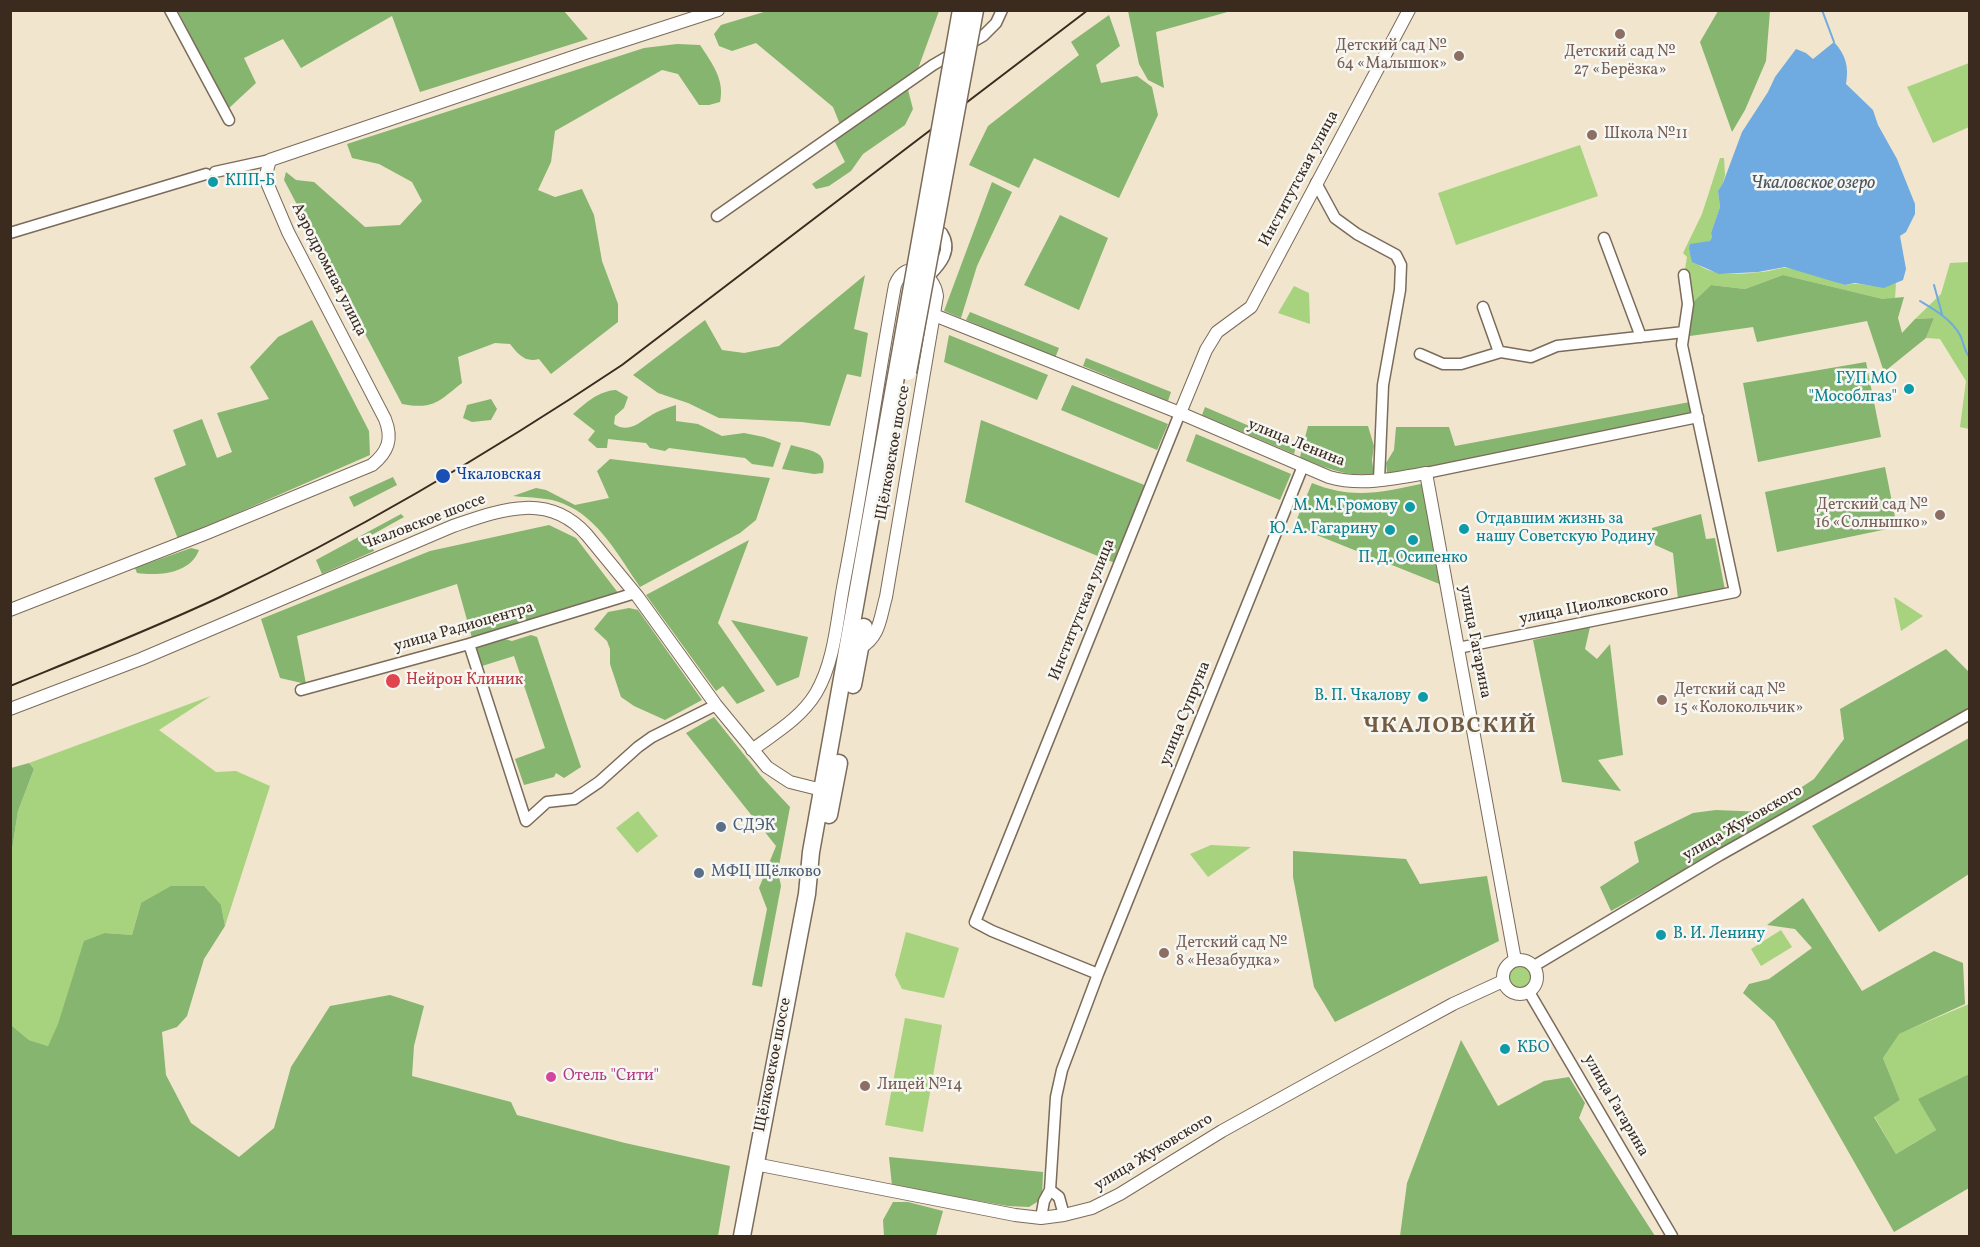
<!DOCTYPE html>
<html>
<head>
<meta charset="utf-8">
<style>
	body { margin:0 }
	#map { position:relative; width:1980px; height:1247px; overflow:hidden; background:#f1e5cd; font-family:Vollkorn,serif }
	canvas { display:block }
	.frame { position:absolute; inset:0; border:12px solid #3b2a1e; pointer-events:none }
</style>
</head>
<body>
<div id="map">
<canvas width="1980" height="1247"></canvas>
<div class="frame"></div>
</div>
<script>
const ctx = document.querySelector('canvas').getContext('2d');
ctx.lineJoin = 'round';
function fillPath(path, color) { ctx.fillStyle = color; ctx.fill(path, 'evenodd'); }
function strokePath(path, color, width, dash) { ctx.strokeStyle = color; ctx.lineWidth = width; ctx.lineCap = dash ? 'butt' : 'round'; ctx.setLineDash(dash || []); ctx.stroke(path); }
function drawText(font, color, halo, rows, align = 'center') {
  ctx.font = font + ' Vollkorn,serif'; ctx.lineWidth = 5; ctx.setLineDash([]); ctx.textBaseline = 'middle'; ctx.strokeStyle = halo; ctx.fillStyle = color; for (const [text, x, y, turn = 0] of rows) {
    ctx.save(); ctx.translate(x, y); ctx.rotate((+turn || 0) * Math.PI / 180); ctx.textAlign = isNaN(turn) ? turn : align; if (halo) ctx.strokeText(text, 0, 0); ctx.fillText(text, 0, 0); ctx.restore();
  }
}
fillPath(new Path2D(`
	M1969,63V127L1933,143L1907,87Z
	M1580,145L1598,196L1456,245L1438,193Z
	M1720,158H1724L1725,175L1723,183L1718,191L1720,207L1711,233L1712,237L1710,241L1689,249C1695,281 1746,274 1769,271C1775,270 1782,267 1787,268C1807,270 1827,279 1845,285C1864,281 1876,291 1896,283L1895,299H1883L1783,275L1745,289L1711,285L1691,304L1684,275L1687,257L1683,253L1702,214Z
	M1969,262V429L1960,427L1966,381L1940,339L1926,338L1934,318L1915,319L1941,294L1950,263Z
	M1294,286L1309,293L1310,324L1278,313Z
	M1894,597L1923,616L1901,631Z
	M211,696L159,730L216,772L236,771L270,786L225,926L221,905L141,903L132,935L105,933L48,1046L29,1040L11,1025V856L18,811L34,769L29,763Z
	M638,811L658,836L637,853L616,828Z
	M1211,845L1251,847L1208,877L1190,854Z
	M1781,930L1792,947L1761,966L1751,949Z
	M906,932L959,948L944,998L902,989L895,975Z
	M1508 977a12 12 0 1 1 24 0a12 12 0 1 1-24 0Z
	M1969,1004V1074L1919,1099L1936,1130L1896,1154L1874,1116L1900,1100L1883,1058L1898,1034Z
	M905,1018L942,1025L923,1132L885,1125Z`), '#a7d37f');
fillPath(new Path2D(`
	M178,11H564L588,39L420,92L392,16L301,68L283,39L244,58L256,83L228,109Z
	M767,11H939L919,66L907,86L913,109L905,125L863,154L851,171L829,186L816,189L812,184L845,162L831,134L841,127L833,107L756,43L732,51L719,46L714,34L721,25Z
	M1128,11V10L1231,11L1156,32L1164,88L1148,80L1139,64Z
	M1718,11H1770L1766,61L1745,110L1732,132L1700,42Z
	M1109,15L1120,46L1096,65L1101,83L1137,76L1152,87L1158,115L1119,198L1034,158L1019,188L969,165L988,126L1079,55L1071,42Z
	M677,44L700,45C712,63 725,80 720,102L709,105H699L678,74L662,70L555,131L551,162L538,190L555,197L582,189L594,215L602,261L618,304V322L551,374L539,359C525,363 518,354 510,344L495,343L458,357L462,383C439,401 434,410 402,404L284,180L286,172L296,180L314,182L365,227L400,225L422,201L412,182L379,164L352,158L347,144L644,48Z
	M992,182L1012,192L977,266L961,318L944,311Z
	M1060,215L1108,238L1079,310L1024,285Z
	M865,275L854,329L868,333L861,377L847,374L830,426L802,422L719,418L688,403L658,393L633,375L705,320L722,350L744,353L779,346Z
	M1783,275L1883,299L1904,297L1898,318L1902,333L1915,319L1934,318L1926,338L1884,372L1867,321L1757,342L1753,327L1690,336L1686,315L1691,304L1711,285L1745,289Z
	M970,312L1059,348L1055,358L966,320Z
	M312,320L369,431L370,455L178,539L154,478L186,465L173,430L202,419L217,458L232,452L217,413L269,399L250,367L278,337Z
	M949,335L1048,375L1037,400L944,362Z
	M1086,358L1171,392L1168,401L1083,366Z
	M1866,362L1881,437L1758,462L1743,383Z
	M1072,385L1168,424L1157,450L1061,410Z
	M616,390L628,397L624,408L615,416L614,424C631,435 642,419 657,412C663,409 670,407 676,405V421L698,424L722,436L744,433L764,437L781,443L773,467L752,464L745,458L669,448L665,451L650,448L646,443L608,439L607,448H597L588,440L595,431L573,414C586,403 598,391 616,390Z
	M491,399L497,409L491,420L472,422L463,418L467,405Z
	M1690,402L1693,414L1425,469L1387,473L1386,463L1394,450L1396,427H1449L1455,446Z
	M1205,407L1296,446L1294,454L1202,415Z
	M981,420L1147,486L1115,563L965,502Z
	M1308,426H1368L1374,446L1372,460L1374,474C1346,477 1325,468 1300,457Z
	M1196,434L1291,474L1280,500L1186,461Z
	M791,445C810,451 828,450 823,473L814,474L782,469Z
	M610,459L770,478L756,520L740,533L640,587C619,557 599,518 564,504C549,497 530,498 513,496L536,488L546,490L575,505L609,498L597,471Z
	M1885,467L1897,527L1777,552L1765,492Z
	M393,477L397,485L354,507L349,497Z
	M1312,483C1354,500 1382,492 1425,483L1442,585L1294,526Z
	M401,514L404,517L368,537L374,551L322,574L316,560Z
	M1701,514L1706,539L1715,538L1725,590L1678,599L1673,553L1655,545L1652,528Z
	M549,525L576,538L619,594L472,638L457,584L297,636L306,684L280,678L261,619L430,551Z
	M749,540L718,623L765,691L737,704L723,686L716,691L646,595Z
	M191,548L199,550C190,574 159,576 137,573L135,568Z
	M629,608L638,610L702,700L665,720L634,706L621,697L610,664V649L607,641L594,629L608,612Z
	M731,620L808,637L799,677L777,686Z
	M1590,627L1585,649L1597,659L1610,644L1623,755L1598,760L1621,791L1562,782L1533,640Z
	M531,635L537,637L581,767L564,778L556,773L554,777L524,785L515,759L545,748L514,656L482,666L475,646L501,638L512,641Z
	M1946,649L1969,672V711L1611,911L1600,887L1639,862L1634,842L1693,813L1716,810L1764,812L1814,779L1844,739L1840,709Z
	M714,717L761,776L790,807L778,871L781,886L762,987L752,985L767,909L759,888L776,846L686,733Z
	M1969,738V874L1879,932L1812,826Z
	M29,763L34,769L18,811L11,856V768Z
	M1293,851L1406,859L1420,884L1487,876L1499,941L1335,1022L1314,987L1293,877Z
	M171,886H204L221,905L225,926L204,959L187,1016L177,1027L162,1032L166,1075L191,1123L239,1157L274,1128L291,1067L330,1006L390,995L424,1006L414,1046L412,1076L511,1102L517,1115L625,1143L730,1166L718,1236H11V1025L29,1040L48,1046L58,1024L84,941L105,933L132,935L141,903Z
	M1803,898L1862,991L1934,951L1963,963L1965,1004L1899,1034L1883,1058L1900,1100L1874,1117L1896,1154L1936,1130L1918,1099L1969,1074V1188L1894,1232L1774,1021L1743,993L1749,984L1769,979L1812,948L1795,929L1767,925Z
	M1461,1040L1498,1106L1544,1081L1569,1077L1585,1103L1579,1118L1655,1236H1400L1407,1183Z
	M889,1157L1043,1172L1042,1199L1029,1207L1008,1206L892,1186Z
	M893,1202H908L943,1211L936,1236H884L883,1220Z`), '#85b56e');
fillPath(new Path2D(`
	M1834,42C1846,55 1849,67 1846,84L1873,110L1878,125L1897,159L1915,204V214L1906,232L1900,236L1906,269L1903,280L1884,288L1855,283L1845,285L1785,267L1758,272L1719,274L1692,262L1689,249L1690,244L1710,241L1712,237L1711,233L1720,207L1718,191L1723,183L1742,132L1768,92L1775,77L1796,49L1806,53L1813,59Z`), '#6faae0');
strokePath(new Path2D(`
	M1822,10L1834,42
	M1934,285L1942,314
	M1920,301C1935,310 1951,319 1960,335C1964,343 1964,351 1970,358`), '#6faae0', 2);
const minor = new Path2D(`
	M170,10L229,120
	M215,172L270,160
	M1316,183L1335,218L1357,234L1396,255L1401,265L1400,290L1383,385L1379,480
	M717,216L933,65L983,36L996,23L1002,10
	M10,233L206,174
	M1604,238L1641,337
	M929,276C941,264 953,250 942,233
	M1483,307L1499,352
	M1420,354L1443,364H1461L1501,352L1531,357L1557,346L1684,332
	M1426,473L1698,417
	M469,644L526,821L547,802L574,799L599,782L638,747L652,737L716,705
	M1458,648L1735,592L1682,345L1688,304L1684,275
	M301,690L469,644L635,593
	M1534,966L1720,855L1970,714
	M1098,974L992,931L975,922L1180,413
	M1529,992L1672,1236
	M1050,1190L1059,1197L1064,1215
	M1041,1218L1044,1201L1050,1190L1056,1097L1062,1070L1098,974L1303,466`);
const tertiary = new Path2D(`
	M934,315L1180,413L1329,477C1360,486 1394,479 1426,473L1515,960
	M1180,413L1206,350L1217,332L1251,307L1409,10
	M10,610L207,533L372,465C388,452 393,439 385,419L288,232L265,178L270,160L585,53L718,10
	M10,709L141,659L453,526C500,510 548,491 587,535L638,597L716,705L767,767L790,782L822,790H829
	M752,750C775,733 801,718 816,693C835,661 837,618 844,582C863,484 877,384 895,285C906,257 934,272 937,296L886,597C880,618 880,637 860,648
	M1503 977a17 17 0 1 1 34 0a17 17 0 1 1-34 0Z
	M755,1164L1015,1215L1041,1218L1064,1215L1092,1208L1120,1194L1222,1131L1352,1059L1453,1004L1503,981`);
const primary = new Path2D(`
	M853,685L864,627
	M829,815L839,763
	M742,1236L807,894L811,852L897,371`);
strokePath(minor, '#7b6b5b', 13);
strokePath(tertiary, '#7b6b5b', 14);
strokePath(primary, '#7b6b5b', 19);
strokePath(minor, '#fff', 10);
strokePath(tertiary, '#fff', 12);
strokePath(primary, '#fff', 16);
strokePath(new Path2D(`
	M10,686C81,657 152,629 220,597C360,530 493,451 622,365L1088,10`), '#3b2a1e', 2);
const primaryBridge = new Path2D(`
	M897,371L961,10
	M908,372L975,10`);
strokePath(primaryBridge, '#7b6b5b', 19, []);
strokePath(primaryBridge, '#fff', 16);
for (const [x, y, r, color] of [
	[1620,34,6,"#8d6e63"],
	[1459,56,6,"#8d6e63"],
	[1592,135,6,"#8d6e63"],
	[213,182,6,"#0f9aa8"],
	[1909,389,6,"#0f9aa8"],
	[443,476,8,"#1a4fb4"],
	[1410,507,6,"#0f9aa8"],
	[1940,515,6,"#8d6e63"],
	[1464,529,6,"#0f9aa8"],
	[1390,530,6,"#0f9aa8"],
	[1413,540,6,"#0f9aa8"],
	[393,681,8,"#e0444e"],
	[1423,697,6,"#0f9aa8"],
	[1662,700,6,"#8d6e63"],
	[721,827,6,"#5c6f8a"],
	[699,873,6,"#5c6f8a"],
	[1661,935,6,"#0f9aa8"],
	[1164,953,6,"#8d6e63"],
	[1505,1049,6,"#0f9aa8"],
	[551,1077,6,"#d1479c"],
	[865,1086,6,"#8d6e63"]
]) { const dot = new Path2D(); dot.arc(x, y, r, 0, 2 * Math.PI); ctx.fillStyle = color; ctx.fill(dot); strokePath(dot, '#f6f6f2', 2); }
drawText('16px', '#785e54', '#f6f6f2', [
	["Детский сад №",1447,47,"right"],
	["64 «Малышок»",1447,65,"right"],
	["Детский сад №",1620,53,"center"],
	["27 «Берёзка»",1620,71,"center"],
	["Школа №11",1604,135],
	["Детский сад №",1928,506,"right"],
	["16 «Солнышко»",1928,524,"right"],
	["Детский сад №",1674,691],
	["15 «Колокольчик»",1674,709],
	["Детский сад №",1176,944],
	["8 «Незабудка»",1176,962],
	["Лицей №14",877,1086]
], 'left');
drawText('16px', '#3b2a1e', '#f6f6f2', [
	["Институтская улица",1300,179,-62],
	["Аэродромная улица",328,270,63],
	["улица Ленина",1296,444,22],
	["Щёлковское шоссе",894,453,-80],
	["Чкаловское шоссе",424,523,-21],
	["улица Циолковского",1594,606,-11],
	["Институтская улица",1083,610,-68],
	["улица Радиоцентра",464,628,-16],
	["улица Гагарина",1474,642,79],
	["улица Супруна",1186,714,-68],
	["улица Жуковского",1743,824,-30],
	["Щёлковское шоссе",774,1065,-79],
	["улица Гагарина",1615,1106,60],
	["улица Жуковского",1154,1153,-31]
]);
drawText('16px', '#0d838f', '#f6f6f2', [
	["КПП-Б",225,182],
	["ГУП МО",1897,380,"right"],
	["\"Мособлгаз\"",1897,398,"right"],
	["М. М. Громову",1398,507,"right"],
	["Отдавшим жизнь за",1476,520],
	["нашу Советскую Родину",1476,538],
	["Ю. А. Гагарину",1378,530,"right"],
	["П. Д. Осипенко",1413,559,"center"],
	["В. П. Чкалову",1411,697,"right"],
	["В. И. Ленину",1673,935],
	["КБО",1517,1049]
], 'left');
drawText('16px', '#164399', '#f6f6f2', [
	["Чкаловская",456,476]
], 'left');
drawText('16px', '#be3a42', '#f6f6f2', [
	["Нейрон Клиник",406,681]
], 'left');
drawText('16px', '#4e5e75', '#f6f6f2', [
	["СДЭК",733,827],
	["МФЦ Щёлково",711,873]
], 'left');
drawText('16px', '#b23c85', '#f6f6f2', [
	["Отель \"Сити\"",563,1077]
], 'left');
drawText('italic 18px', '#4d5762', '#f6f6f2', [
	["Чкаловское озеро",1813,185]
]);
ctx.letterSpacing = '1.5px';
drawText('bold 22px', '#745b40', '#f6f6f2', [
	["ЧКАЛОВСКИЙ",1450,728]
]);
ctx.letterSpacing = '0px';
</script>
</body>
</html>
